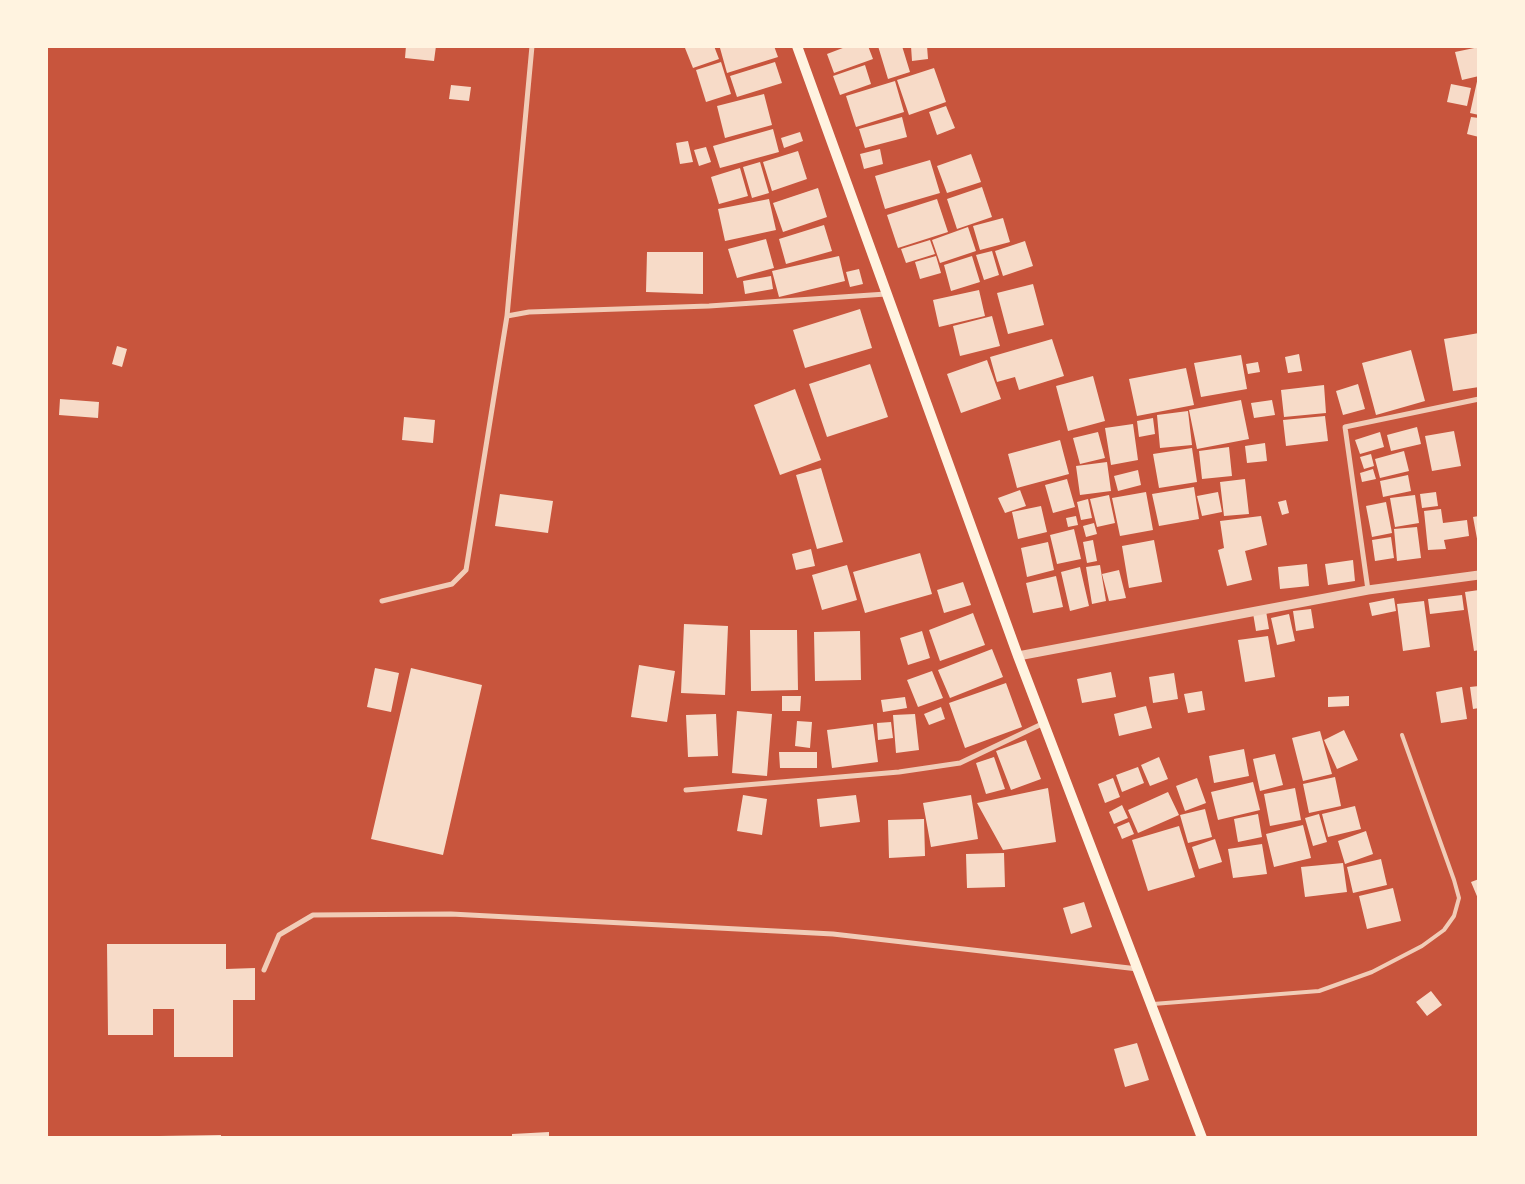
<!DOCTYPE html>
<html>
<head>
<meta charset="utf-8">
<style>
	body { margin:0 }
	#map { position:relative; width:1525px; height:1184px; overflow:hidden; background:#c8553d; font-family:Quicksand,sans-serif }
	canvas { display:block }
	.frame { position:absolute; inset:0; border:48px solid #fff3e0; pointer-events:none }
</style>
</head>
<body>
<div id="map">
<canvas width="1525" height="1184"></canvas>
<div class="frame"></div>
</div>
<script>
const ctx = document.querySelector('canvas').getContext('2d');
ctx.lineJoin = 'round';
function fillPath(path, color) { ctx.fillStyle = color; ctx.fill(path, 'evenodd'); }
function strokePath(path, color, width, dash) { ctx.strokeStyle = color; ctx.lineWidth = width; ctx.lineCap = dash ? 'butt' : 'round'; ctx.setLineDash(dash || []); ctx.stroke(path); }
fillPath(new Path2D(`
	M406,46H436L434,61L405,58Z
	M691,46H714L719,59L693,68L685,48Z
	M726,46H774L778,57L727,73L720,48Z
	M848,46H868L873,59L834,73L827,54Z
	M878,46H902L910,72L888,79Z
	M911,46H927L928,59L912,61Z
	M1479,47V76L1462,80L1455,52Z
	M721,62L731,94L706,102L696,70Z
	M775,62L782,83L737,97L730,76Z
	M865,65L871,84L840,95L833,76Z
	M934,68L946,102L909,115L897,80Z
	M1478,77H1479V115L1470,113Z
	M895,81L904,112L856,127L846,96Z
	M1451,84L1471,88L1467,106L1447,102Z
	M451,85L471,87L469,101L449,99Z
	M764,94L772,125L725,138L717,106Z
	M946,106L955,128L937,135L929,112Z
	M902,117L907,137L865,148L859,129Z
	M1471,117L1479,118V137L1467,134Z
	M773,129L779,152L720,168L713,146Z
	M800,132L803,141L784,148L781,138Z
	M688,141L693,162L680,164L676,143Z
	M706,147L711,162L699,166L694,150Z
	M880,149L883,164L864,169L860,154Z
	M798,151L807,179L772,191L763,162Z
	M971,154L981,182L947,193L937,166Z
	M930,160L940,193L885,209L875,176Z
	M760,162L769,193L752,198L743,167Z
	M740,168L748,196L719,204L711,177Z
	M982,187L992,217L957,229L947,199Z
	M818,188L827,217L783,232L773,203Z
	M769,199L776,230L725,241L718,209Z
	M937,199L948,232L898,248L887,215Z
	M1003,218L1010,242L980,250L973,226Z
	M824,225L832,251L786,264L779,239Z
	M968,227L976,251L940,263L932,240Z
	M766,239L774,268L737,278L728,249Z
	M930,240L935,254L906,263L901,249Z
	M1025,241L1033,266L1003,276L995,251Z
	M992,251L999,275L984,280L976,255Z
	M647,252H703V294L646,292Z
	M839,256L845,281L779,297L772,271Z
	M936,256L941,273L920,279L915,262Z
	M972,256L980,282L951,291L944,265Z
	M859,269L863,284L850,287L846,272Z
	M771,276L773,289L745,294L743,281Z
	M1033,284L1044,325L1008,334L997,293Z
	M979,290L985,316L939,327L933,300Z
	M860,309L872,348L805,368L793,330Z
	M992,316L1000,346L960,356L953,326Z
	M1479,333V387L1453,391L1444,339Z
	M1052,339L1064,376L1019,390L1015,377L997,382L990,357Z
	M117,346L127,349L122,367L112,364Z
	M1411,350L1425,401L1376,415L1362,363Z
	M1299,354L1302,371L1288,373L1285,357Z
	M1241,355L1247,389L1201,397L1194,363Z
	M987,360L1001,399L961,413L947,374Z
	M1258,362L1260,372L1248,374L1246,364Z
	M870,364L888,417L827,437L809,384Z
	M1186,368L1194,405L1137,416L1129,379Z
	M1093,376L1105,421L1068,431L1056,386Z
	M1358,384L1365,409L1343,415L1336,391Z
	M1324,385L1326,413L1284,417L1281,390Z
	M795,389L821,460L780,475L754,405Z
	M60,399L99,402L98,418L59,415Z
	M1241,400L1249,439L1197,449L1189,410Z
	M1272,400L1275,415L1254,418L1251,403Z
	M1188,411L1192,445L1160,448L1157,415Z
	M1325,416L1328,441L1286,446L1283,420Z
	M404,417L435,420L433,443L402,440Z
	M1153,418L1155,434L1139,437L1137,421Z
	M1133,424L1138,460L1111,465L1105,428Z
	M1417,427L1421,444L1391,451L1387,435Z
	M1454,431L1461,466L1432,471L1425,436Z
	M1098,432L1105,458L1080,464L1073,438Z
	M1380,432L1384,447L1360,454L1355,440Z
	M1060,440L1069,474L1017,488L1008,454Z
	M1265,443L1267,461L1247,463L1245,446Z
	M1229,447L1232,476L1202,479L1199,451Z
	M1192,448L1197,482L1159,488L1153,454Z
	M1404,451L1409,471L1380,478L1375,459Z
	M1371,454L1374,466L1364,469L1360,457Z
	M1107,462L1111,491L1080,495L1076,466Z
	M821,468L843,542L817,549L796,475Z
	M1373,469L1376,479L1362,482L1360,473Z
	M1138,470L1141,485L1118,491L1114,476Z
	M1408,475L1411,491L1383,497L1380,481Z
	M1067,479L1075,507L1053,513L1045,485Z
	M1245,479L1249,514L1224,516L1220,482Z
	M1194,487L1199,519L1159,526L1152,494Z
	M1020,490L1026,506L1005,513L998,498Z
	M1146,492L1153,530L1120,536L1112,498Z
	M1218,492L1222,512L1202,516L1197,496Z
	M1436,492L1438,506L1422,508L1420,494Z
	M500,494L553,501L548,533L495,526Z
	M1109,495L1115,523L1097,527L1090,499Z
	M1415,495L1419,523L1395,527L1390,498Z
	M1088,499L1092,518L1081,520L1077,502Z
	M1286,500L1289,513L1282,515L1278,502Z
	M1386,502L1392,533L1372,537L1366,506Z
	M1041,506L1047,532L1018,539L1012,512Z
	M1441,509L1443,523L1467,520L1469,536L1444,540L1446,549L1428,550L1424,511Z
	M1076,516L1078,525L1068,527L1066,518Z
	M1261,516L1267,545L1245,551L1252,580L1227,586L1218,550L1224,548L1220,521Z
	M1479,516V544H1478L1473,517Z
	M1094,523L1097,534L1086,537L1083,526Z
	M1417,527L1421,558L1397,561L1394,529Z
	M1074,529L1081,559L1057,564L1050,535Z
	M1391,537L1394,558L1375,561L1372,540Z
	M1093,540L1097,561L1087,563L1083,542Z
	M1154,540L1162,582L1129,588L1122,546Z
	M1048,542L1054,570L1027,577L1021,548Z
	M811,549L815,566L796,570L792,554Z
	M920,553L932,594L865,613L853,572Z
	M1353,560L1355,581L1328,585L1325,564Z
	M1307,564L1309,586L1280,589L1278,567Z
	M847,565L857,600L822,610L812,575Z
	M1100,565L1106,601L1092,604L1086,567Z
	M1080,567L1089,606L1070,611L1061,572Z
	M1119,570L1126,598L1109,601L1102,574Z
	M1056,576L1063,607L1033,613L1026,583Z
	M963,582L971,605L944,613L937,590Z
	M1479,590V650L1474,651L1465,592Z
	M1462,595L1464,610L1430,614L1428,599Z
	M1394,598L1396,611L1372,616L1369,603Z
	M1424,601L1430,647L1403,651L1397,604Z
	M1311,609L1314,628L1296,631L1293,611Z
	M1266,611L1269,629L1256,631L1253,613Z
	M973,613L985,645L940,661L929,630Z
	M1289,614L1295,641L1277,645L1271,618Z
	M684,624L728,626L725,695L681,693Z
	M750,630H797L798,690L751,691Z
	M860,631L861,680L815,681L814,632Z
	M922,631L930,658L908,665L900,638Z
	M1268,636L1275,677L1245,682L1238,640Z
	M992,649L1003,677L950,698L938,670Z
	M639,665L675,671L667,722L631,717Z
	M375,668L399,673L391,712L367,707Z
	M411,668L482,685L443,855L371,839Z
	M932,671L943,698L918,707L907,680Z
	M1111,672L1116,697L1082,703L1077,679Z
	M1174,673L1178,699L1153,703L1149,677Z
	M1006,683L1022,727L965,748L949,703Z
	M1479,686V708L1473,709L1470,687Z
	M1462,687L1467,719L1441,723L1436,692Z
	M1202,691L1205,710L1188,713L1184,694Z
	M782,696H801L800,711H782Z
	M1349,696V706L1328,707V697Z
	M905,697L907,708L883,712L881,700Z
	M1146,706L1152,728L1119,736L1114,714Z
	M941,707L945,719L929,725L924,714Z
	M737,711L772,714L767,776L732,773Z
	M716,714L718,756L688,757L686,715Z
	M915,714L919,750L896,753L893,715Z
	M797,721L812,722L810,748L795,746Z
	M891,722L893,738L878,740L877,723Z
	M873,724L878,762L832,768L827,730Z
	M1344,730L1358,760L1337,769L1324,740Z
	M1320,731L1332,774L1303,781L1292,738Z
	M1026,740L1041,779L1011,790L996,751Z
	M1244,749L1249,776L1214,783L1209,756Z
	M779,752H817V768H780Z
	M1275,754L1283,785L1260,791L1253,759Z
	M994,757L1005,789L986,794L976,763Z
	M1159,757L1168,779L1150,786L1141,765Z
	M1138,767L1144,783L1122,792L1116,775Z
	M1335,777L1341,806L1309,813L1303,784Z
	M1113,778L1120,797L1105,803L1098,784Z
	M1197,778L1206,803L1185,811L1176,786Z
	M1253,782L1260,810L1218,820L1211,792Z
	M1048,788L1056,842L1003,850L977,803Z
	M1295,788L1301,820L1270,826L1264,794Z
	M1168,792L1179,815L1138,833L1128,810Z
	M743,795L767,799L762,835L737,831Z
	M856,795L860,822L820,827L817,799Z
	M971,795L978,839L931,847L923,803Z
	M1122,805L1128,818L1114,824L1109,812Z
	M1355,806L1361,829L1328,837L1322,814Z
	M1205,809L1212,837L1188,843L1180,815Z
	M1258,814L1262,837L1238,842L1234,819Z
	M1319,814L1327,842L1313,846L1305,818Z
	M924,819L925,856L889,858L888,820Z
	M1129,822L1134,834L1122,839L1117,827Z
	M1303,825L1311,858L1274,867L1266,834Z
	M1179,826L1195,877L1148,891L1132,840Z
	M1366,831L1373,854L1345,864L1338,841Z
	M1215,839L1222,862L1199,869L1192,847Z
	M1262,844L1267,874L1233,878L1228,849Z
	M1004,853L1005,887L967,888L966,854Z
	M1381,859L1387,885L1353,893L1347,867Z
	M1343,863L1347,892L1305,897L1301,867Z
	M1479,879V901L1471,882Z
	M1393,888L1401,921L1367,929L1359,896Z
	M1084,902L1092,927L1071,934L1063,908Z
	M107,944H226V969L255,968V1000H233V1057H174V1009H153V1035H108Z
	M1431,991L1442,1005L1427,1016L1416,1002Z
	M1137,1043L1149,1080L1125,1087L1114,1049Z
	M549,1132V1138H512V1134Z
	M221,1135V1138H159V1136Z`), '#f7dbc8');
strokePath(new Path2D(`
	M1153,1004L1319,991L1372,972L1422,946L1444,930L1454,916L1459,898L1454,880L1402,735`), '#f1ccb7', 4);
strokePath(new Path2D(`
	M507,316L532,46
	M1368,590L1345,427L1479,399
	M382,601L452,584L466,570L507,316L529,312L709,306L886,294
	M686,790L899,772L960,763L1044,723
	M264,970L279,935L313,915L451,914L833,934L1138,969`), '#f1ccb7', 5);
strokePath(new Path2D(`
	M1018,656L1368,590L1479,575`), '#f1ccb7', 9);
strokePath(new Path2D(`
	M797,46L1018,656L1202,1138`), '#fff3e0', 10);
</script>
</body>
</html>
